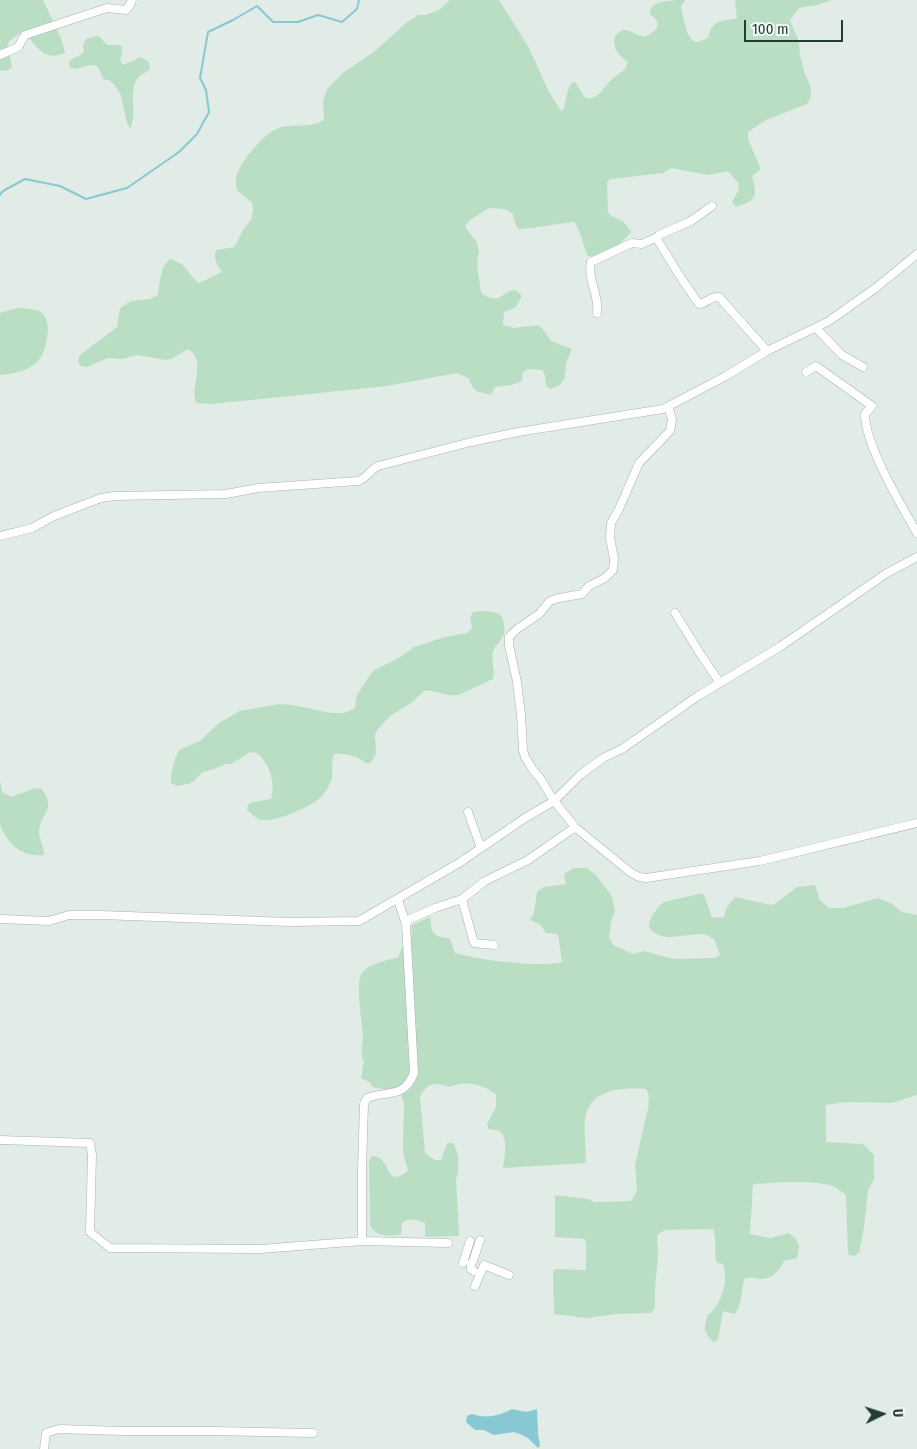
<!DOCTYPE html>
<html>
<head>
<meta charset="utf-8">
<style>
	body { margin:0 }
	#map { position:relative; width:917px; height:1449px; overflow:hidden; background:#e1ece7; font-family:"Fira Sans Condensed",sans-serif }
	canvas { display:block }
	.north { position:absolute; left:857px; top:1389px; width:50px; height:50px; -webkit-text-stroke:4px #f2f8f5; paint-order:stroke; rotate:86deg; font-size:14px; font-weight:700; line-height:20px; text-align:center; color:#213d35 }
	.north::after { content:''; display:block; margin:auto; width:18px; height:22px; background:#213d35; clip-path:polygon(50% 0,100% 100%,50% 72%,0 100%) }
	.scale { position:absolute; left:744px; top:20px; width:99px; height:22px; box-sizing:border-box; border:2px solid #213d35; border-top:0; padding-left:6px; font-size:15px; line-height:18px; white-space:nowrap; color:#213d35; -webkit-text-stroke:4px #f2f8f5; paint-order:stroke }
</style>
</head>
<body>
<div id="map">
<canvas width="917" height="1449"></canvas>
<div class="north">U</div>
<div class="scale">100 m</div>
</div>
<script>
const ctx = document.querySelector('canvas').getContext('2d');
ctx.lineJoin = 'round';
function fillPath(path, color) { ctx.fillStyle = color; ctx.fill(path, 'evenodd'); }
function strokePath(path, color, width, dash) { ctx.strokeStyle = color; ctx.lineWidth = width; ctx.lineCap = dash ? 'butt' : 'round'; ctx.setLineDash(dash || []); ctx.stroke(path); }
fillPath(new Path2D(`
	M0,0H43L62,41L65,53C43,62 37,46 23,31L9,41L8,47L12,67L8,71L0,70Z
	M450,0H499L529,48L549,92L561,111L563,110C567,101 565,91 573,82L576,83L584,97L590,99C603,94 602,89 611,80C618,73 625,73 628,62C618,55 612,49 615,36C626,23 632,35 645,37L656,30L658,24L655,18L650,14C648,0 673,0 686,0L681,6C683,14 686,42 697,42C700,42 705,39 708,38C713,19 719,22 737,18L735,0H832L817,5L799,8L790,20C792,27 795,32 798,39C800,43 799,50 800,55C802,61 803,70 805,74C810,84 815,94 807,104L766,120L748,132V139L760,167V170L752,176C757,195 758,200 736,207L732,202L738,191L739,184L728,171L708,175L671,168L663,173L611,179L608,181L607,183L608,212L610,215L624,222L631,232C621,244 604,259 588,256C582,245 582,232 574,222C555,224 537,228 518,229L515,223L513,214L505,209L489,208L470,220L466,225V228L476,241L479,250L477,264L481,293L487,297L496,299L510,291L516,290L522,296L516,307L504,312L503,325L514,328L537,325L542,328L551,341L572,349L566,363L565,378L560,385L551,389L546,386L545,375L542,370L528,369L523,372L522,381L512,385L495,387L491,395L479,392L474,389L468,378L457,373L387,386L212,404L196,403C190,386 207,360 188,349L171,359L166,360L137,355L122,359L108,358L87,367L81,366L78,361L80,355L117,327L120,308L131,301L150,299L158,295C160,283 160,267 170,259L182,264L194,279L199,283L222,272C217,264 213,260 216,250L234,247L237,242L243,230L251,220L253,210L252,203L237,190C236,185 235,179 237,174C243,159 265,131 282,127C296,124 311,128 324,120L323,100L328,88L343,73L375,51L406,23L418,15H426L439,10Z
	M96,36H99L107,45H120L122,47V53L120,59L123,65L141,57L149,62L150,69C146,72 140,75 137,79C128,91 138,113 130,129C120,109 128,96 109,80L103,79L100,70L96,65C87,64 79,70 70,68L69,62C74,56 80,57 84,52L83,45L86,39Z
	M20,308C26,309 34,309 39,311C54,317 47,351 39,360C30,371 13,374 0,375V313L13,309Z
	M481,611C493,612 504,611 504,626C504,629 505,632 504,634C502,640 495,645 493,651C491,661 495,670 493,679L458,695C445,697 438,689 424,691L411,703L390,716L377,730L375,735L376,753L371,763H365C358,756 344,753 334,754C331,763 333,769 332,778C331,783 326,791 323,795C316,805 276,822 263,820C257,820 252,814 247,810L248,804L253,802L271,799C276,784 269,759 254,752L249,753L231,764H225L214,769L203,772L194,781L189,784L177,786L171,783C171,772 174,760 179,750L200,741L219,723L240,711L279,704L292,705L331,713H344L355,708L357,695L373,671L402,656L414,647L445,637L467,633L472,629L470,617L473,612Z
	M0,780L2,792L11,797L36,788L42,789C56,811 42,811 39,831C39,839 44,846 44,855C22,857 7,845 0,824C0,813 0,792 0,780Z
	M574,868H587L596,875L612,896L615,911L611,922L609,937L613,945L633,954L644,951L674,959L715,958L720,955L714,939C710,937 706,934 702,934C684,933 662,945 649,927C649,918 656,908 664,902L703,893L712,917L723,918L727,907L735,897L771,905L776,903L797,887L815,885L820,900L829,908H843L878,898L892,904L902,912L917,915V1095L892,1103L846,1102L826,1105V1142L863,1144L874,1155V1179L868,1190L864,1227L859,1253L854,1256L848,1255L846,1195C842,1192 837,1188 832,1186C812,1179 774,1183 753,1184L750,1234L770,1238L789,1233L795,1238L799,1245L797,1258L784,1261C780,1270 772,1279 761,1279C754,1278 751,1276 744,1279L740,1303L735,1314L723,1311L718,1340L713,1342C703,1330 704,1328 708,1314C718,1311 726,1287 725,1276C725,1272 724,1268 723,1264L717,1263C713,1251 718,1241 713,1229L665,1230L657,1235L658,1255L655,1289V1308L651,1313L616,1314L586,1318L554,1314L553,1272L555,1269L586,1270V1242L584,1239L555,1237V1195L588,1199L594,1202L631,1201L637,1191L635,1165L648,1108L649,1096L646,1089C623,1087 589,1089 585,1119C584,1133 586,1148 586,1163L503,1168C505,1155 511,1126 489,1130L487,1124L496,1107V1094C480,1084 468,1080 449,1087C436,1082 427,1082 420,1097L425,1153L435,1160H441L447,1143H453C459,1152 460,1169 456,1179L459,1236L425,1237V1223C417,1220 409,1217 402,1223L401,1234C390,1237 375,1237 370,1225L369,1161L372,1156C385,1156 385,1168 392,1176L398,1177L408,1171L403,1153L404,1104L399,1088L391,1091L373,1087L369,1082L361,1078L364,1061L362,1058C361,1050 363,1043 363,1035C362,1023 355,980 362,973C370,963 386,961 398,957L404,943L411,941L412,925L430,917L432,931L437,936L450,939L455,953C479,960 539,968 562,962L558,934L546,933L541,925L530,920L534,913L537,892L544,887L566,884L564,874Z`), '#b9dec3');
fillPath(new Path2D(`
	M512,1409L526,1412L537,1409L538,1434L540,1446L538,1448L528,1438L520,1434L514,1432L494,1435L484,1430H475L466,1422L467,1416L472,1414C487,1419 498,1416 512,1409Z`), '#87c8d3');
strokePath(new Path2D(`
	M0,195L3,191L25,179L60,186L86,199L127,188L179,152L197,134L209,112L206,90L200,78L208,32L233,20L257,6L273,22H298L318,15L342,22L357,9L359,0`), '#87c8d3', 2);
const street = new Path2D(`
	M0,55L18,47L25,35L107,8L126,10L130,5L132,0
	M712,206L691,221L659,235L657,237V239L681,278L699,304C706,304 712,295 719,297L767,351
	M597,313C600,296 587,280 591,262L632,243L642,244L657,237
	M816,328L842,355L863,367
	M806,372L816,366L872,406L865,414C865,445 901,505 917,533
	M668,406L672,419L670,431L639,463L619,509L611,523L610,538L614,559L613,570L605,578L589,586L582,594L559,598L550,601L539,614L517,629L509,637V645L517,682L521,715L523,750L525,757L533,770L540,778L554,801L576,828L630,872L639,877L646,878L760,861L917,823
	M0,536L32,528L54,516L101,498L114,496L226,494L258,488L358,481C367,478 370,470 378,466L471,442L518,432L663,409L726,376L767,351L829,321L877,287L917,254
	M675,613L701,655L720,683
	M468,812L481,848L525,818L554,801L580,775L603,758L622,749L698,696L781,646L887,573L917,557
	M462,899L474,943L494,945
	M0,919L49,921L69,915H101L290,922L359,921L459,863L481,848
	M406,924L410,919L435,908L462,899L485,881L528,860L571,830L576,828
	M0,1140L90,1143L92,1155L90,1232L110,1248L261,1249L362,1241L448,1243
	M362,1241V1169L364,1104L367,1098C388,1090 404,1099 414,1073L406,924L398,900
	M473,1261L480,1240
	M463,1263L470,1241
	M471,1264V1269L474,1271
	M475,1286L484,1265L509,1275
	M44,1449L46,1433L59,1429L123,1431H213L313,1433`);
strokePath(street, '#a4b4ae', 9);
strokePath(street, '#fff', 8);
</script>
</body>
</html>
